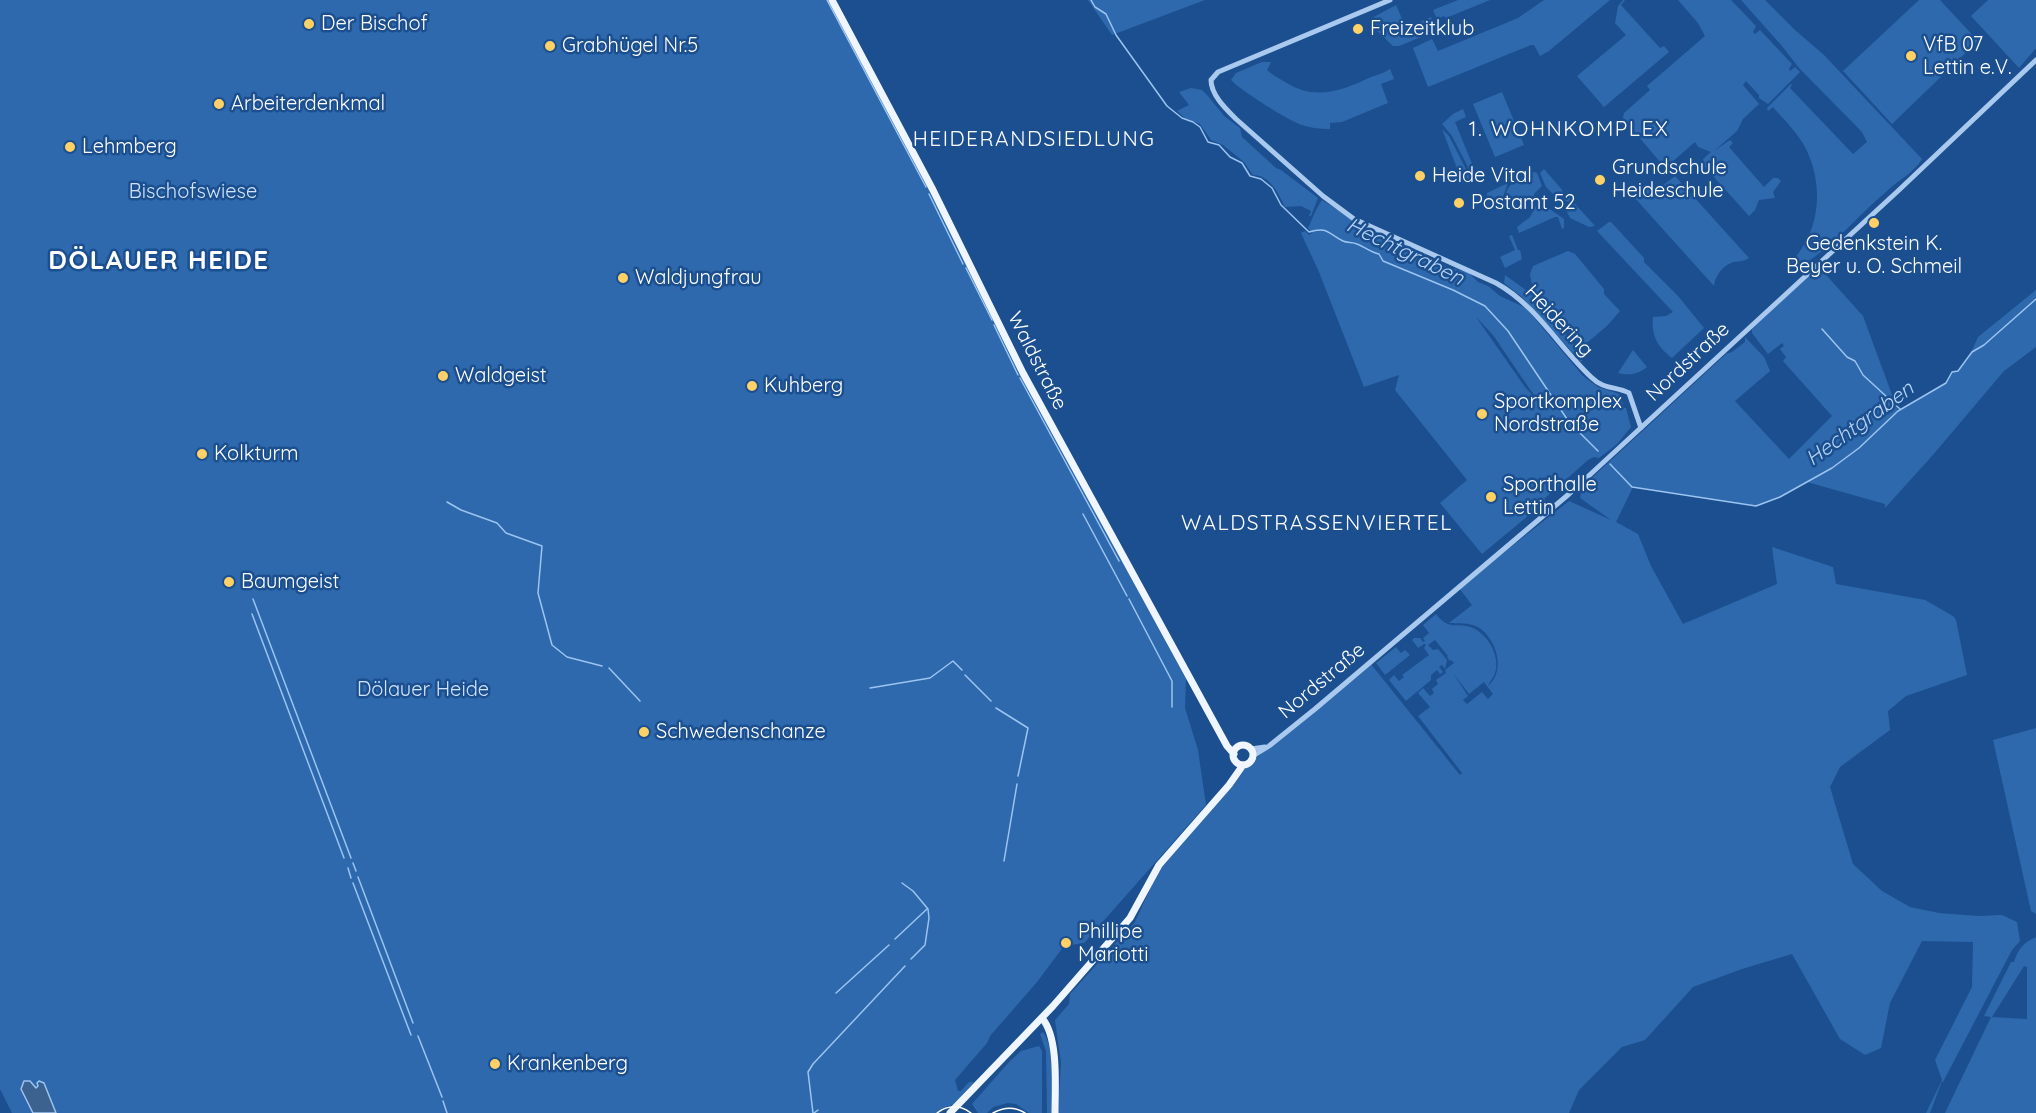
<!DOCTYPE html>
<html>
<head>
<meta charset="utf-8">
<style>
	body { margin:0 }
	canvas { display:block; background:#1b4f8f }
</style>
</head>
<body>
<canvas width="2036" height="1113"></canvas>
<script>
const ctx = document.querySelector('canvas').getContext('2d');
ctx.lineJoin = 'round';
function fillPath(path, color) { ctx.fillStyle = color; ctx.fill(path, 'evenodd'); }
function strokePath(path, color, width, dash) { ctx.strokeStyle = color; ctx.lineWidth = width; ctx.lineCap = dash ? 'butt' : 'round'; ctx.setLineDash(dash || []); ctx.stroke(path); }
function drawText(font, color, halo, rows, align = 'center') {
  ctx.font = font + ' Quicksand,sans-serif'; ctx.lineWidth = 5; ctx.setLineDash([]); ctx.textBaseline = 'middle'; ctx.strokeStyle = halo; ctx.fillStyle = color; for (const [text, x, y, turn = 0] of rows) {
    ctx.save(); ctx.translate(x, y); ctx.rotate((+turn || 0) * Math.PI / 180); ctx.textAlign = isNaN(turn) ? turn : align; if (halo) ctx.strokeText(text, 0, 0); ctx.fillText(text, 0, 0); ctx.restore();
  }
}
fillPath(new Path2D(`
	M0,0H829L928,186L1021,374L1186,679L1185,708L1198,750L1206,805L1084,943L1064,946L1037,982L990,1036L987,1043L955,1080L958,1091H961L969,1082H974L953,1105L945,1107L936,1113H12L0,1089Z
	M1088,0H1205L1112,35Z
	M1458,0H1490L1446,18L1444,16L1437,19L1433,10Z
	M1544,0H1610L1549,51L1540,56L1534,45H1531L1428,87L1413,48L1432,39L1438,51L1518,18Z
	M1623,0H1625L1621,5L1660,48L1664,46L1669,52L1604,107L1577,76L1626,35L1615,23L1618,6Z
	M1678,0H1731L1756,26L1753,32L1755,34L1760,30L1792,64L1789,69L1790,71L1795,67L1800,72L1768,104L1759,98V95L1746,81L1743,85L1759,104L1743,119L1737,131L1714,151L1730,140L1733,143L1729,147L1764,187L1773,178H1778L1781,181L1773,192L1775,198L1759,200L1755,210L1749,216L1705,167L1703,159L1711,152L1698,147L1695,142L1665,168L1623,118L1624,113L1650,90L1647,86L1705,36L1698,23Z
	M1741,0H1765L1795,30L1824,55L1922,159C1914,173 1898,180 1887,191C1863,211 1842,236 1817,255C1809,261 1797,269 1788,265C1819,236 1825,190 1807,151C1799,134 1785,121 1773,107L1768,111L1767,108L1791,84L1792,85L1790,88L1853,154L1867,142L1862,132L1799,68L1782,46Z
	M1919,0H1940L1978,41L1892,124L1843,71Z
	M1988,0H2036V48L2019,68L1971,16Z
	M1396,5L1406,28L1431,17L1434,24L1419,31L1421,37L1399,46H1393L1376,30L1370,19Z
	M1262,62H1271L1267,70C1272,75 1279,78 1285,82C1314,101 1342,91 1371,77C1377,75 1384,73 1390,69L1394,79L1381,84L1388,103L1342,122L1330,123V129C1321,129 1311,128 1302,125C1289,121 1240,90 1231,80L1236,73Z
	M1191,88L1202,90L1208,96L1224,116L1240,128L1242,137L1276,168L1281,170L1318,198L1311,216H1309L1311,211L1301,206L1285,207C1279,194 1270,175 1253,175L1244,162L1223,145L1211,140L1200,124L1185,118L1177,111L1189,105L1179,92Z
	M1502,92L1524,145L1495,157L1473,104Z
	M1463,109L1466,117L1455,122L1477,176L1476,178L1469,169L1452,136L1442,124L1453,114Z
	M1442,129L1449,136L1470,177V179L1467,181L1460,182L1461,179Z
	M1544,169L1563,191L1559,196L1554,195L1546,187L1540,173Z
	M1534,172L1537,173L1542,186L1534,194V201L1506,200C1504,183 1521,178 1534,172Z
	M1675,176L1749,258C1742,263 1735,260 1729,264C1721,268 1715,277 1714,286L1634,197L1650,183L1657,190Z
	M1508,183L1501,202H1494L1487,196V193Z
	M1565,194H1566L1595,226L1589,227L1570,218L1566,210L1569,207L1568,202L1563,199Z
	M1322,200L1355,221L1422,252L1440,264L1469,273L1478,282L1488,286L1500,296L1526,308L1583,376L1598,387L1619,394L1624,408H1626L1631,427L1617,444L1599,458L1594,457L1588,460L1544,499L1546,501L1482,554L1440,503L1467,480L1395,390L1399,375L1364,387L1319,272L1301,233L1305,231L1309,235L1312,233L1308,228L1317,208ZM1476,317L1493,335L1529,388L1546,410L1525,387Z
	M1537,204L1551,210L1564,219V228L1562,229L1558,217H1555L1519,233L1517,227L1530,217Z
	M1609,222H1611L1644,258V262L1678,296L1704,328L1672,358C1658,347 1651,336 1653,317L1666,316L1673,312L1597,231Z
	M1512,235L1518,250H1520L1522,259L1505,268L1500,257L1515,250L1509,236Z
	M1568,251L1575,254L1604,289V294L1620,311L1607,326L1582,347L1533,290L1530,274L1533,266Z
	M1818,266L1863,316L1898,411L1945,383L1952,372L1958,371L1968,359L1978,337L2036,290V347L2004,371L1932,456L1885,508V504L1807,482L1780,497L1756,506L1633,487L1616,522L1638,534L1651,566L1683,624L1777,584L1772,547L1833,567L1836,584L1925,600L1953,616L1956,620L1967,675L1906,696L1888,711L1890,730L1840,767L1830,787L1853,864L1882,891L1910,907L1939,913L1978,916L2002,915L2017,922L2020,941L2012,950L1943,1082L1942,1081L1930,1113H1926L1942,1080L1935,1060L1972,987L1973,942L1922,941L1890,1003L1881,1048L1865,1055L1840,1039L1792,954L1742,969L1693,987L1645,1040L1622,1047L1579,1090L1569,1113H1058L1061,1063L1055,1020L1069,1004L1070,994L1135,922L1158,871L1241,771L1370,663L1460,775L1462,773L1418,716L1430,707L1418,693L1423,688L1430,696L1434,693L1432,689L1438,684L1436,680L1446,673L1445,670L1454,663L1451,660L1450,661L1447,657L1448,656L1435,640L1428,645L1433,650L1438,649L1447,660L1445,669L1442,665L1439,667L1443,672L1440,674L1437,670L1431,675V680L1406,701L1389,680L1394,675L1399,681L1404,677L1402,675L1429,655L1424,648L1426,644H1424L1418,648L1412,640L1414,638H1420L1423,642L1425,641L1423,638L1429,633L1423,625L1436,614C1449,631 1455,622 1470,627C1486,632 1499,653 1496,669C1495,676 1490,681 1488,686C1506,671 1497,639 1478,627C1468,622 1459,624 1449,623L1472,605L1459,588L1569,501L1611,520L1580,498L1583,486L1726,354L1732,352L1745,342V337L1764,357L1770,371L1735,401L1789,459L1832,416L1783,361L1786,357L1780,349L1784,346L1782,343L1768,354L1752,333V329ZM1453,673L1469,694L1484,682L1493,694L1488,699L1482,692L1467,704L1463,700L1468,696Z
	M1505,275L1530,293L1585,357L1581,362L1522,297L1504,283Z
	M1633,350L1647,367C1639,374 1628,376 1618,373Z
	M1396,647L1401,653L1405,650L1410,655L1385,675L1376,663Z
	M2036,728V914L2031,911L1993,740Z
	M2036,937V1113H1945L1991,1017L1984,1016L2011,962H2014C2018,949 2023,943 2036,937ZM2024,966L2027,967V1019L1992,1017Z
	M1043,1032C1056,1049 1051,1091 1052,1113H1047L1046,1051L1040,1034Z
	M1039,1046L1042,1051V1113H1029L1016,1104L1008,1103L993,1107L987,1113H978L972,1104L1009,1062L1021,1051Z`), '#2e69ad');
const water = new Path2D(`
	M24,1081H30L36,1088L38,1086L37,1083L39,1081L44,1083L56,1113H33L21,1089Z`);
fillPath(water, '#3c6290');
strokePath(water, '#9cc4f0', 1.5);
strokePath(new Path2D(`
	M827,0L926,187
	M1091,0L1095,7L1106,14L1116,35L1167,106L1182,118L1193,122L1200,127L1208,142L1219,145L1230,157L1242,163L1250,176L1261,179L1272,188L1281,205L1309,232C1328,226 1328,234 1343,241C1347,243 1353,242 1357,244C1365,247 1370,252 1379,254L1383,261L1453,290L1485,306L1508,331L1569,422L1598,451
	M929,194L963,264
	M966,268L992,320
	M994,325L1018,375
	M1822,329L1847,357L1855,361L1863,375L1900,409
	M1020,378L1119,561
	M1610,464L1632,487L1756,506L1780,497L1832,468L1859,448L1898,411L1946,383L1952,372L1958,371L1972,352L1984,345L2036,299
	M447,502L461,510L497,523L506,533L542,546L538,593L552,645L567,657L602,666
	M1083,514L1127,596
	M253,599L351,858
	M1129,599L1172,681V707
	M252,614L344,858
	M609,668L640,701
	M965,675L991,701
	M870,688L930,678L953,661L962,670
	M996,708L1028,728L1018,776
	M1004,861L1017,784
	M353,863L356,871
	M348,868L351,878
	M358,877L413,1023
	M353,883L411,1035
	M902,883L913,891L928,909L929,918L925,945L911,959
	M895,939L927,909
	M836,993L889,945
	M418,1036L442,1097
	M443,1101L447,1113
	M813,1113L808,1072L813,1064L905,966
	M814,1113L818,1110`), '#9cc4f0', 1.5);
strokePath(new Path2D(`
	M1390,0L1218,72L1211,80C1211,95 1226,109 1236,119L1323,196L1354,219L1496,283C1536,305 1558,346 1591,377C1604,390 1616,386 1629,393L1641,428
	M1251,749L1265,747
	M1253,756L1269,746L1315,709L1569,494L1899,190L2036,60`), '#a9c9ee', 5);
strokePath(new Path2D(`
	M832,0L933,190L1023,373L1227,746L1234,754
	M1233 755a10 10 0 1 1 20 0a10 10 0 1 1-20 0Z
	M1042,1018C1059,1038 1055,1087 1055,1113
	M950,1113L1053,1006L1130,918L1159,865L1229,785L1243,765`), '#f0f6ff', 7);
strokePath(new Path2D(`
	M937,1113C948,1105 960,1105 971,1113
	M993,1113C1004,1107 1014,1106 1025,1113`), '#fff', 1.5);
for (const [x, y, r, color] of [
	[309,24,6,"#ffd166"],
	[1358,29,6,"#ffd166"],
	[550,46,6,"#ffd166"],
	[1911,56,6,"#ffd166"],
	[219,104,6,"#ffd166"],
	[70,147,6,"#ffd166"],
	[1420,176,6,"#ffd166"],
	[1600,180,6,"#ffd166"],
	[1459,203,6,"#ffd166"],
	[1874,223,6,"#ffd166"],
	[623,278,6,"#ffd166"],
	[443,376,6,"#ffd166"],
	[752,386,6,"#ffd166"],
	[1482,414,6,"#ffd166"],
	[202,454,6,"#ffd166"],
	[1491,497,6,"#ffd166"],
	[229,582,6,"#ffd166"],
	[644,732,6,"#ffd166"],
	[1066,943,6,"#ffd166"],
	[495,1064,6,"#ffd166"]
]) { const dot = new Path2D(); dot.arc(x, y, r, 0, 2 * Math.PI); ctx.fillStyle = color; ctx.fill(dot); strokePath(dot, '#1b4f8f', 2); }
drawText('20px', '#fff', '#1b4f8f', [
	["Der Bischof",321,24],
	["Freizeitklub",1370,29],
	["VfB 07",1923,45],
	["Lettin e.V.",1923,68],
	["Grabhügel Nr.5",562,46],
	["Arbeiterdenkmal",231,104],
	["Lehmberg",82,147],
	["Grundschule",1612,168],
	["Heideschule",1612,191],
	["Heide Vital",1432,176],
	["Postamt 52",1471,203],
	["Gedenkstein K.",1874,244,"center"],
	["Beyer u. O. Schmeil",1874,267,"center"],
	["Waldjungfrau",635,278],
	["Waldgeist",455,376],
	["Kuhberg",764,386],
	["Sportkomplex",1494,402],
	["Nordstraße",1494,425],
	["Kolkturm",214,454],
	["Sporthalle",1503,485],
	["Lettin",1503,508],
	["Baumgeist",241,582],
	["Schwedenschanze",656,732],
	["Phillipe",1078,932],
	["Mariotti",1078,955],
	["Krankenberg",507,1064]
], 'left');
drawText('20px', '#cfe3fa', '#1b4f8f', [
	["Bischofswiese",193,192],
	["Dölauer Heide",423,690]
]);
drawText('20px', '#fff', '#1b4f8f', [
	["Heidering",1559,321,47],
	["Waldstraße",1037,361,63],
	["Nordstraße",1688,362,-43],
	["Nordstraße",1322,681,-40]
]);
ctx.letterSpacing = '1.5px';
drawText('21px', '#fff', '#1b4f8f', [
	["1. WOHNKOMPLEX",1569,130],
	["HEIDERANDSIEDLUNG",1034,140],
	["WALDSTRASSENVIERTEL",1317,524]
]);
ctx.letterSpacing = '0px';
drawText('italic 21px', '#b5d3f5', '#1b4f8f', [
	["Hechtgraben",1405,252,26],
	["Hechtgraben",1860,424,-36]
]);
ctx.letterSpacing = '1.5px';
drawText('bold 26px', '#fff', '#1b4f8f', [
	["DÖLAUER HEIDE",159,261]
]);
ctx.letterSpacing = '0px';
</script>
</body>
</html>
